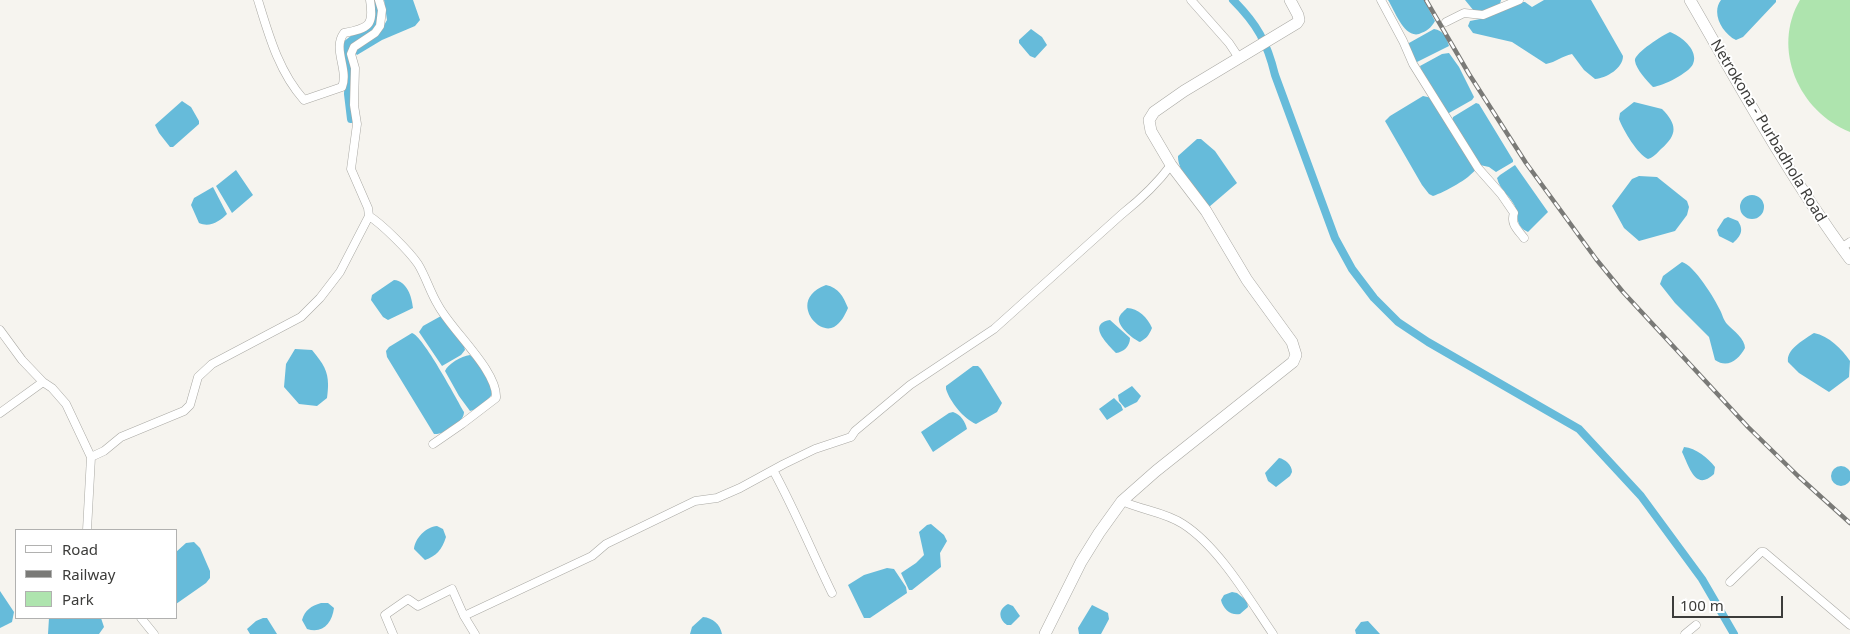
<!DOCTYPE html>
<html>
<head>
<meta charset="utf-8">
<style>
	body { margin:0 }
	#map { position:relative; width:1850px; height:634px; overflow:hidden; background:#f6f4ef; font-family:"Noto Sans",sans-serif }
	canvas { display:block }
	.legend { position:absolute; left:15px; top:529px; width:162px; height:90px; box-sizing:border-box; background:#fff; border:1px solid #b1b1b0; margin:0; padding:6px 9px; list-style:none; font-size:15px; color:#3c3c3a }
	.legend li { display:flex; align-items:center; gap:10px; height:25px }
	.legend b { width:25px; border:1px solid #b1b1b0 }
	.scale { position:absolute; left:1672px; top:596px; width:111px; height:22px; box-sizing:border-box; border:2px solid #3c3c3a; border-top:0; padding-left:6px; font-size:15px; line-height:18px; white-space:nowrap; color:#3c3c3a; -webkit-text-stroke:4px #fff; paint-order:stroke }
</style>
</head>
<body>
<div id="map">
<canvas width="1850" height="634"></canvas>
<ul class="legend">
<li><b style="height:6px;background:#fff"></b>Road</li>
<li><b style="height:6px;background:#7a7a77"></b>Railway</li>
<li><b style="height:14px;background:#aee4ae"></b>Park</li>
</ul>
<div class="scale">100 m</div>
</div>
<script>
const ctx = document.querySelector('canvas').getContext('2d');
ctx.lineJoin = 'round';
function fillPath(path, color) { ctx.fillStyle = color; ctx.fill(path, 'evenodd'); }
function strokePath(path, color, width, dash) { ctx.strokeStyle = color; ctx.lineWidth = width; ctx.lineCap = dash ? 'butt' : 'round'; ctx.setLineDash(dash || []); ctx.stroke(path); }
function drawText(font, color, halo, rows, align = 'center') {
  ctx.font = font + ' "Noto Sans",sans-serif'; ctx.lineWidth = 4; ctx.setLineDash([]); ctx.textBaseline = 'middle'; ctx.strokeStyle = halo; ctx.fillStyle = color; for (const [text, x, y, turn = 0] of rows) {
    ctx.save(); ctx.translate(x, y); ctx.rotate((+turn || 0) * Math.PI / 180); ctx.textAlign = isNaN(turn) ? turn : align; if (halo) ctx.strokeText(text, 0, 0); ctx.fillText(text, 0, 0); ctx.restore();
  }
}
fillPath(new Path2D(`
	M1800,0H1850V132C1799,112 1771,49 1800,0Z`), '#aee4ae');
fillPath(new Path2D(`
	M384,0H413L420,20L415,26L382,40L357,55L355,53L356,49L383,27L387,20Z
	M1388,0H1424L1435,21C1431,28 1427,31 1419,34C1404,38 1395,11 1388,0Z
	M1465,0H1501L1500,4L1479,13L1474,11Z
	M1544,0H1591L1623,56C1623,68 1607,78 1595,79L1584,70L1572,54C1562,56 1556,62 1546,64L1512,42L1473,33L1468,26L1470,21L1480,19L1519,2H1525L1532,7Z
	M1721,0H1776V2L1743,37L1736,40C1722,33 1711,13 1721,0Z
	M1031,29L1042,37L1047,45L1035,58L1030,56L1019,43V40Z
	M1434,29C1443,30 1447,38 1449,46L1417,62L1414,60L1408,46L1409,43Z
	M1670,32C1681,36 1699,50 1693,64C1689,73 1663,86 1653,87C1647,81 1636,69 1635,61C1633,54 1663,35 1670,32Z
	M1449,53L1459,67L1474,97L1472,100L1449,113H1447L1422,74L1420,66L1442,54Z
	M1423,96L1432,98L1476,169C1469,179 1445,192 1433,196L1429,194L1422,185L1385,121L1390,116Z
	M182,101L191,107L199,121V124L173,147H170L159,133L155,125Z
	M1634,102L1662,109C1678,125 1677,135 1661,149C1657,153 1654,157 1648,159C1638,155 1623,130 1619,119L1620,113Z
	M1476,103L1479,104L1513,160V162L1496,172L1489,167L1480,165L1452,121L1453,117Z
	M1197,139H1201L1215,151L1237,183L1209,207C1199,195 1177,172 1178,156Z
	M1515,165L1548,212L1528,232C1515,226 1519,218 1516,209C1512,197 1500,191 1497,178L1500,175Z
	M236,170L253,195L232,213L216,186Z
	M1639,176L1657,177L1687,201L1689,207L1687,215L1675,231L1639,241L1624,228L1612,206L1632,179Z
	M213,187L227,214C220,221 210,228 199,223L191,205L194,198Z
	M1740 207a12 12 0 1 1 24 0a12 12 0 1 1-24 0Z
	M1728,217L1738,221C1744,230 1741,236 1733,243L1719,236L1717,230L1724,219Z
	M1682,262C1694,265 1715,299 1720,310C1723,316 1723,319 1727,324C1734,331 1745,339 1745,348C1739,359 1728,369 1715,360L1709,337L1675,303L1660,284L1663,276Z
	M394,280C407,281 412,297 413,308L388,320L383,317L371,300L372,295Z
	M826,285C839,288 843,296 848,308C845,315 841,323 834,327C817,336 788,299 826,285Z
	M1127,308C1138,308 1148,318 1152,328C1149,335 1147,338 1140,342C1133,339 1117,326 1119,318C1120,314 1124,311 1127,308Z
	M441,316L464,346L465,350L461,355L442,366L419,332L423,326Z
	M1110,320L1130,338C1130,346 1124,352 1116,353C1108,345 1086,324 1110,320Z
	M412,333C423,336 456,398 464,412C464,423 444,435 434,434L387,357L386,351L389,347Z
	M1814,333C1829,336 1842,349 1850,361L1849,377L1829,392L1799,373L1788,362C1786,349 1805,339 1814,333Z
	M295,349L312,350C327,368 330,375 327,398L317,406L299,404L284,387L286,364Z
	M470,355C480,364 490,379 493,392C489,401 479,409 470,411L459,396L445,371C448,364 461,356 470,355Z
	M973,366H978L981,369L1002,403L997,412L976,424C964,419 950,402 946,389V386Z
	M1132,386L1141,396L1137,402L1125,408L1119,401L1118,395Z
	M1114,398L1121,405L1123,410L1107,420L1099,409Z
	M953,412C961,415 965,421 967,429L933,452L921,432L949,413Z
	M1684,447C1696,448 1708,458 1715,467L1714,474C1695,492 1689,466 1682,452Z
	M1279,458C1285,459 1292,465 1292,472L1290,476L1276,487L1268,481L1265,473Z
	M1831 476a10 10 0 1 1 20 0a10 10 0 1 1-20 0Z
	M931,524L944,535L947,541L940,553L941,567L912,590H909L901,573L916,563L924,555L919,532L927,525Z
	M437,526L443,529L446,537C442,550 436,556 425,560L414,549C415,538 426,527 437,526Z
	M194,542L200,548L210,571V578L206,583L176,604V552L186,543Z
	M887,568L894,569L906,587L907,593L870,618H864L848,585L864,575Z
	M0,591L14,612L12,622L0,628Z
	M1232,592L1237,593L1247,601L1248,607L1240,614C1231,616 1223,609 1221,600L1224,595Z
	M321,603H328L334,608C332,623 323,634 307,629L302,620C305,610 311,606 321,603Z
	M1008,604L1013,606L1020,616L1011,625H1007C998,619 998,609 1008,604Z
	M1092,605L1108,613L1109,619L1101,634H1079L1078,628Z
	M703,617C713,618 720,624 722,634H690L692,627Z
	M49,618H101L104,627L99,634H48Z
	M263,618H267L277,634H250L247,629L256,621Z
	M1368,621L1380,634H1356L1355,630L1361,622Z`), '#66bbda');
strokePath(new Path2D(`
	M1233,0C1257,24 1267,42 1275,75L1335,238L1352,269L1374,298L1398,322L1428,342L1579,429L1641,496L1702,579L1734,634
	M351,119L348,94L349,70L346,50L347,44C366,28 377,32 374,2`), '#66bbda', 8);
const street = new Path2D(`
	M258,0C269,36 279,72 304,100L342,87C349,69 332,49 344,33C369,28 374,26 370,0
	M1191,0L1229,43L1239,58
	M1381,0L1403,41L1413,64L1478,168L1501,194L1514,213C1510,224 1518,230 1524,238
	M1446,22L1464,13L1483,15L1519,0
	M369,216C382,224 409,251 418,264C426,277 430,292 438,305C451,330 498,371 496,398L462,424L433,444
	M1841,248L1850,242
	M0,330L22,360L43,382L0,413
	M43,382L52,388L66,404L91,457L87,530
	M91,457L104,451L121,437L184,411L190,405L198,377L212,364L301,317L320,298L340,272L369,216L368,208L351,169L357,124L354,105L355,68L351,54L354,47L375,33L380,26L382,10L379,0
	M773,470C795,510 812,552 832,593
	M1122,501C1141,510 1165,512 1183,524C1219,547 1249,599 1273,634
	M1730,582L1761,552H1764L1850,625
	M464,616L592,556L606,544L695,501L717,498L740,488L784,464L815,449L851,437L855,431L910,385L994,329L1122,214C1141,199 1157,184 1171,165
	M141,618L154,634
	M393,634L385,615L408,599L418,606L452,589L464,616L475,634
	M1685,634L1696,625`);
const secondary = new Path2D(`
	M1690,0C1741,88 1790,178 1850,259
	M1045,634L1081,562L1099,533L1122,501L1156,471L1293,362L1296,355L1292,342L1247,280L1206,211L1171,165L1151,131L1149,120L1154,112L1184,91L1297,23L1299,20L1298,15L1290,0`);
strokePath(street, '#a9a8a3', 9);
strokePath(secondary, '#a9a8a3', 12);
strokePath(street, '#fff', 8);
strokePath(secondary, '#fff', 11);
const rail = new Path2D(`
	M1426,0L1469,74L1526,163L1596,259L1623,292L1748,427L1798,476L1850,523`);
strokePath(rail, '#7a7a77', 4.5);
strokePath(rail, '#fff', 2.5, [8]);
drawText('15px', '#3c3c3a', '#fff', [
	["Netrokona - Purbadhola Road",1768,131,59]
]);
</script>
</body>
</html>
